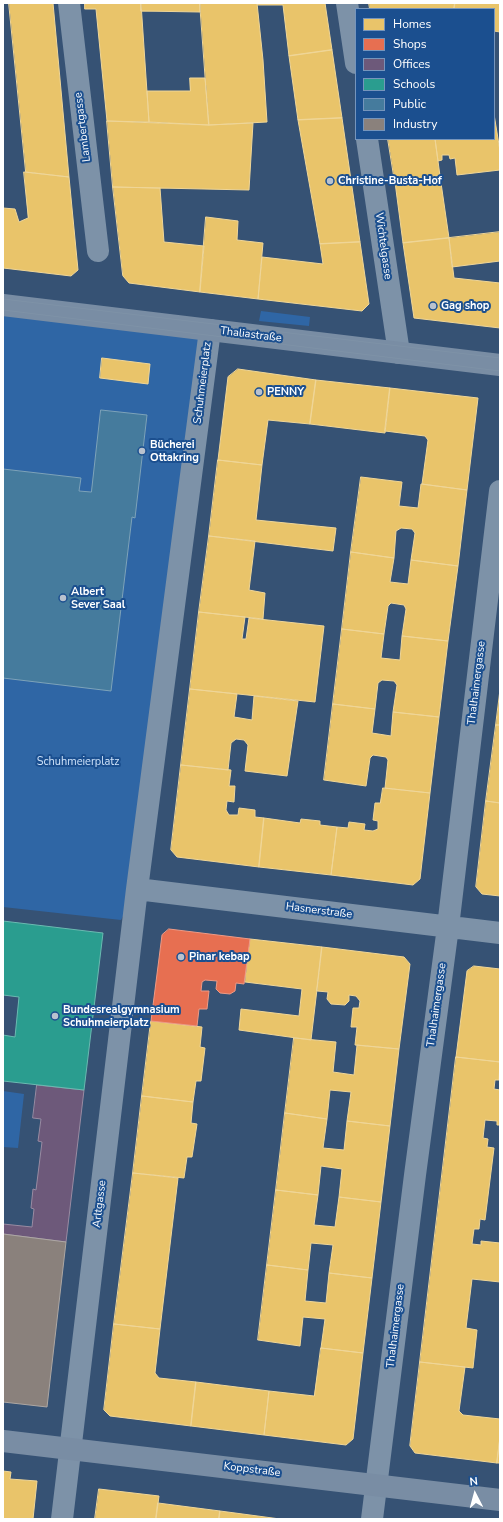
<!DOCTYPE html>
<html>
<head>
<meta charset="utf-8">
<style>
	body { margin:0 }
	#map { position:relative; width:503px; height:1522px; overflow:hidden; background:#365274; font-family:"Nunito Sans",sans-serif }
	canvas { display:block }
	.frame { position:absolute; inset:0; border:4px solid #fff; pointer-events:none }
	.legend { position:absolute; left:355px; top:8px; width:140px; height:132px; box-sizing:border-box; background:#1b4f8f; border:1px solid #7695bc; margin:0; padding:5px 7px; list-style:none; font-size:12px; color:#fff }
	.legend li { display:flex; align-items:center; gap:8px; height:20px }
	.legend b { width:20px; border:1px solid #7695bc }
	.north { position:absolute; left:455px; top:1474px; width:40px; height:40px; -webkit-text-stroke:3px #1b4f8f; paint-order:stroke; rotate:354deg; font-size:11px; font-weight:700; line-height:16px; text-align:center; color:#fff }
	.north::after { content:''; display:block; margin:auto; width:14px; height:18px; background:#fff; clip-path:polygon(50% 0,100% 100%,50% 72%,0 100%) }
</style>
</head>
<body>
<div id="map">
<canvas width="503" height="1522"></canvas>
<div class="frame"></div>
<ul class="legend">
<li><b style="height:11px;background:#e9c46a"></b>Homes</li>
<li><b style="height:11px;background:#e76f51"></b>Shops</li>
<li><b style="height:11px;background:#6d597a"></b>Offices</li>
<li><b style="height:11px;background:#2a9d8f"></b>Schools</li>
<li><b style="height:11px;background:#457b9d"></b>Public</li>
<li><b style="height:11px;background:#8a817c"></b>Industry</li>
</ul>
<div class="north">N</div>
</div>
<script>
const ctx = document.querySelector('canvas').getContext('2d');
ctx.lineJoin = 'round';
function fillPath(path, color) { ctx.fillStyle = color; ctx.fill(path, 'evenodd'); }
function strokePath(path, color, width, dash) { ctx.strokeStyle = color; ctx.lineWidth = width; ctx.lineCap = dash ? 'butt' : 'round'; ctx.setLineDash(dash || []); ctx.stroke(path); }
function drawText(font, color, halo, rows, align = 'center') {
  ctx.font = font + ' "Nunito Sans",sans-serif'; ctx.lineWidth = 4; ctx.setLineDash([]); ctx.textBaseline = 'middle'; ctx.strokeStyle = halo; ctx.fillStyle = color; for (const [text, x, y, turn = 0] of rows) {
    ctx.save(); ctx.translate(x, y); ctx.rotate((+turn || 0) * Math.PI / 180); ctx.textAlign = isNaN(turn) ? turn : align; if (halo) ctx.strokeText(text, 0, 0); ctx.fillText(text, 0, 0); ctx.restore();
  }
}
fillPath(new Path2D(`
	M3,305L210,330L137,889L121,920L3,907V678L111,690L132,517H135L147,416L101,410L91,492L79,491L80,478L3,469Z
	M261,311L310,317L309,326L259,321Z
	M3,1091L24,1094L18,1148L3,1147Z`), '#2f66a5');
const homes = new Path2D(`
	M9,3H53L69,177L26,172Z
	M85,3H141L149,122L107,121L96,9H85Z
	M141,3H200V12L141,11Z
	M200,3H257L263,60L267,122L209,125Z
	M257,3H325L332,50L289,56L283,5H258Z
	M369,3H455L454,9H370Z
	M455,3H500V32L494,31V9H454Z
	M332,50L342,118L298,120L289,56Z
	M190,78H205L209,125L149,122L147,91H190Z
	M494,114L500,151V170L457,175L455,158L450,159L449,155H442V160L438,161L435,139H494Z
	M342,118L360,242L320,244L298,120Z
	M107,121L209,125L253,123L249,190L113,187Z
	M388,139H435L440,176L395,182Z
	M24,172L69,177L78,270L71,276L3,268V208L15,209L19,222L28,218Z
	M440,176L449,238L403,243L395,182Z
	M113,187L160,188L164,242L204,246L200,292L129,283L123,276Z
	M206,217L238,221L237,240L263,243L258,299L200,292Z
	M500,232V261L452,267L449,238Z
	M449,238L454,278L500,283V328L414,318L403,243Z
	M360,242L369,304L362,311L258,299L262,257L323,264L320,244Z
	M102,358L150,364L148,384L100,378Z
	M238,369L316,380L310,424L268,420L262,465L218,460L228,377Z
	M316,380L390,388L385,433L310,424Z
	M390,388L478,398L467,490L422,484L428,440L425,436L385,431Z
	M218,460L262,465L256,520L336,528L333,551L209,536Z
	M361,477L402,482L399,506L418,508L421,484L467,490L458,566L411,560L415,533L412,529L401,528L396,531L394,558L351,552Z
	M209,536L255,541L249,590L265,593L263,619L199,612Z
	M351,552L394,558L390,582L408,584L411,560L458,566L448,641L402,636L406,609L404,605L391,603L388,606L384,634L342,629Z
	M199,612L245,617L242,639H246L249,618L324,626L315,702L190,689Z
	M342,629L384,634L381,658L400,660L402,636L448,641L439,717L393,712L397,685L394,681L382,680L378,683L375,709L333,704Z
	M190,689L237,694L234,717L252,720L254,696L298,701L287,776L245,771L248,745L244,740L236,739L231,743L228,770L181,765Z
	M500,690V725H496Z
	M333,704L375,709L372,733L391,736L393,712L439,717L430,793L385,788L388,760L386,757L373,755L370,758L366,786L324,780Z
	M496,725H500V803L486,801Z
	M181,765L231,770L229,786H235L234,802L227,801L226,810L229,815H238L239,808L255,810V817L264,818L259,867L177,857L171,850Z
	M383,788L430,793L420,879L413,885L331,875L337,827L348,828L349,822L365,824L364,830L373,831L378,829V821L373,820L375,803H380Z
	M486,801L500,803V896L482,894L476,887Z
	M264,818L300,823L301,819L320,821V825L337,827L331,875L259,867Z
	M250,939L322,947L311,1040L239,1030L241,1009L299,1016L302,989L245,982Z
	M322,947L404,957L410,964L399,1049L355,1045L357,1027H351L353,1008H359L360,1001L356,996L349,995V1001L345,1005L331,1004L327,999L328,992L317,991Z
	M474,966L500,969V1062L456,1057L467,971Z
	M151,1021L202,1027L200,1047L205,1048L201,1081H196L193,1102L142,1096Z
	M294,1038L336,1042L333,1072L354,1075L357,1045L399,1049L390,1126L347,1121L351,1092L330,1090L327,1119L285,1113Z
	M456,1057L500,1062L499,1080H495L494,1089L500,1090V1125H497V1121L485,1120L483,1138L488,1139L487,1147L494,1148L485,1220L480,1219L479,1229H474L472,1244L481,1245V1241L500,1243V1282L472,1279L466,1328L477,1330L473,1368L420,1362Z
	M142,1096L193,1102L191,1123L197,1124L192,1157H187L184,1178L133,1173Z
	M285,1113L327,1119L323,1148L344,1150L347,1121L390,1126L381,1202L339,1197L342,1169L321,1166L318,1195L276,1190Z
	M133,1173L178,1178L160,1329L114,1324Z
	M276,1190L318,1195L314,1225L335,1227L339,1197L381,1202L372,1278L329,1273L333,1245L311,1243L308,1270L267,1265Z
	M267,1265L308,1270L305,1301L326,1303L329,1273L372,1278L363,1353L321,1348L325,1319L303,1317L300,1346L258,1340Z
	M114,1324L160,1329L155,1373L159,1378L196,1382L191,1426L110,1416L104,1410Z
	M321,1348L363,1353L353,1439L346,1445L264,1435L269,1391L314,1396Z
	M420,1362L465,1367L459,1411L463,1415L500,1419V1437L497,1463L415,1453L410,1446Z
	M196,1382L269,1391L264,1435L191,1426Z
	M500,1437V1463H497Z
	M3,1471L11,1472L10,1479L37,1481L33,1519H3Z
	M99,1489L159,1496L156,1519H95Z
	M158,1503L220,1511L219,1519H156Z
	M220,1511L280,1519H219Z`);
fillPath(homes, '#e9c46a');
strokePath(homes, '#f0d697', 1);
const shops = new Path2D(`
	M169,929L250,939L244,984L236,983L235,991L230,994L220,993L216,989L217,981L205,980L202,982L201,991H209L207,1009H199L197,1026L151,1021L162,935Z`);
fillPath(shops, '#e76f51');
strokePath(shops, '#ee9a85', 1);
const offices = new Path2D(`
	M37,1085L84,1090L66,1242L3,1234V1224L32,1227L34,1209L31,1208L33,1189L36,1190L42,1142L38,1141L41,1119L33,1118Z`);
fillPath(offices, '#6d597a');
strokePath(offices, '#998ba2', 1);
const schools = new Path2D(`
	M3,921L103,933L84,1090L3,1081V1035L15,1037L19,997L3,995Z`);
fillPath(schools, '#2a9d8f');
strokePath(schools, '#6abab1', 1);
const public = new Path2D(`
	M101,410L147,415L135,518L132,517L111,691L3,678V469L81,478L79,491L91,492Z`);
fillPath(public, '#457b9d');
strokePath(public, '#7da3ba', 1);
const industry = new Path2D(`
	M3,1234L66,1242L47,1407L3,1402Z`);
fillPath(industry, '#8a817c');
strokePath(industry, '#ada7a3', 1);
strokePath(new Path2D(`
	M69,3L98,251
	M347,3L356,63
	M367,139L399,353
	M137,889L500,933
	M62,1519L137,889L210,330
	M372,1519L415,1175L448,927L500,491`), '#7d92a8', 22);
strokePath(new Path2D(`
	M3,305L500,365
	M3,1441L500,1500`), '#798da4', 22);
strokePath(new Path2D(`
	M3,299L500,358
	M3,310L500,371`), '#7e92a7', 1);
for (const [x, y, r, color] of [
	[330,181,4,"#b9c2ce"],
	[433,306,4,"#b9c2ce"],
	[259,392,4,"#b9c2ce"],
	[142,451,4,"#b9c2ce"],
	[63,598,4,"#b9c2ce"],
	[181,957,4,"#b9c2ce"],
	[55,1016,4,"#b9c2ce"]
]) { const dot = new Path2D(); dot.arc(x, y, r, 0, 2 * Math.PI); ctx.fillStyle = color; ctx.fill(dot); strokePath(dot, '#1b4f8f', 1.5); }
drawText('11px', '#fff', '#1b4f8f', [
	["Lambertgasse",83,127,-97],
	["Wichtelgasse",383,246,82],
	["Thaliastraße",251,335,7],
	["Schuhmeierplatz",203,383,-83],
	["Thalhaimergasse",477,683,-83],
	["Hasnerstraße",319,911,7],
	["Thalhaimergasse",437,1005,-82],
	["Arltgasse",100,1204,-83],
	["Thalhaimergasse",396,1326,-83],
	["Koppstraße",252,1470,7]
]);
drawText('bold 11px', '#fff', '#1b4f8f', [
	["Christine-Busta-Hof",338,181],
	["Gag shop",441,306],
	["PENNY",267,392],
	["Bücherei",150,445],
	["Ottakring",150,458],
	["Albert",71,592],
	["Sever Saal",71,605],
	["Pinar kebap",189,957],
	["Bundesrealgymnasium",63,1010],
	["Schuhmeierplatz",63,1023]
], 'left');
drawText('11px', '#cfe3fa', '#1b4f8f', [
	["Schuhmeierplatz",78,762]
]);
</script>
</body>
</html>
